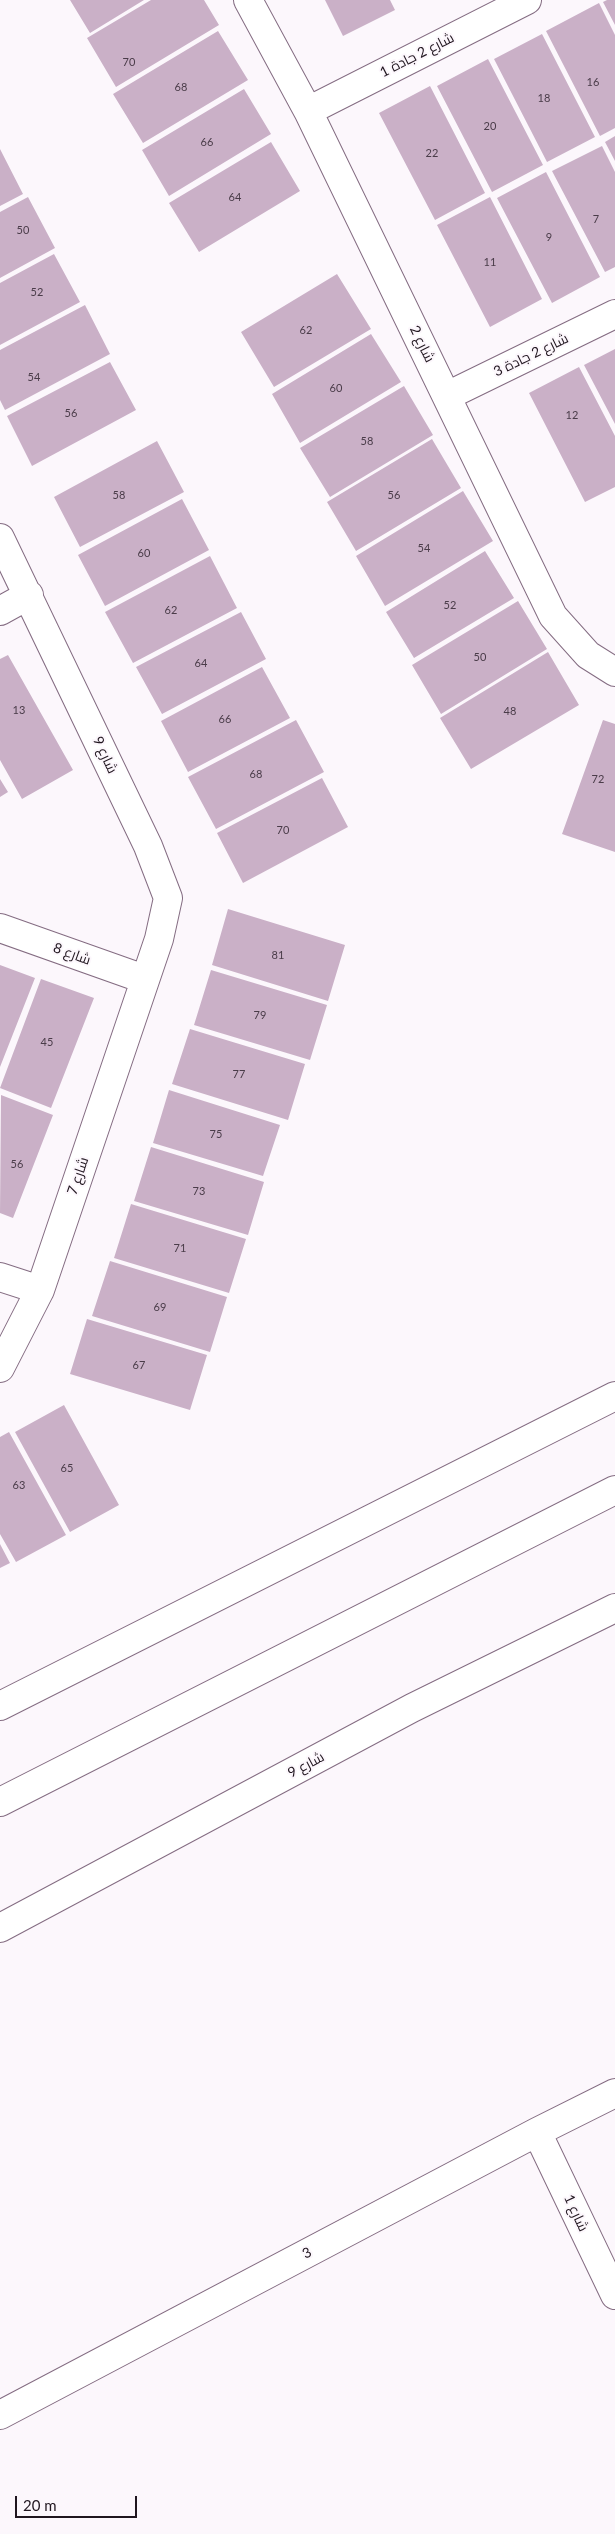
<!DOCTYPE html>
<html>
<head>
<meta charset="utf-8">
<style>
	body { margin:0 }
	#map { position:relative; width:615px; height:2534px; overflow:hidden; background:#fcf7fc; font-family:Lato,sans-serif }
	canvas { display:block }
	.scale { position:absolute; left:15px; top:2496px; width:122px; height:22px; box-sizing:border-box; border:2px solid #20161f; border-top:0; padding-left:6px; font-size:15px; line-height:18px; white-space:nowrap; color:#20161f; -webkit-text-stroke:4px #fcf7fc; paint-order:stroke }
</style>
</head>
<body>
<div id="map">
<canvas width="615" height="2534"></canvas>
<div class="scale">20 m</div>
</div>
<script>
const ctx = document.querySelector('canvas').getContext('2d');
ctx.lineJoin = 'round';
function fillPath(path, color) { ctx.fillStyle = color; ctx.fill(path, 'evenodd'); }
function strokePath(path, color, width, dash) { ctx.strokeStyle = color; ctx.lineWidth = width; ctx.lineCap = dash ? 'butt' : 'round'; ctx.setLineDash(dash || []); ctx.stroke(path); }
function drawText(font, color, halo, rows, align = 'center') {
  ctx.font = font + ' Lato,Cairo,sans-serif'; ctx.lineWidth = 4; ctx.setLineDash([]); ctx.textBaseline = 'middle'; ctx.strokeStyle = halo; ctx.fillStyle = color; for (const [text, x, y, turn = 0] of rows) {
    ctx.save(); ctx.translate(x, y); ctx.rotate((+turn || 0) * Math.PI / 180); ctx.textAlign = isNaN(turn) ? turn : align; if (halo) ctx.strokeText(text, 0, 0); ctx.fillText(text, 0, 0); ctx.restore();
  }
}
fillPath(new Path2D(`
	M70,0H144L90,33Z
	M151,0H204L219,25L116,87L87,38Z
	M325,0H390L395,10L343,36Z
	M607,0H615V25L603,2Z
	M599,3L615,35V128L600,136L546,31Z
	M218,31L248,80L143,143L113,94Z
	M542,34L595,137L547,162L494,59Z
	M488,59L543,165L492,192L437,86Z
	M430,86L485,193L435,220L379,113Z
	M244,89L271,134L169,196L142,150Z
	M615,136V161L605,142Z
	M271,142L300,191L199,252L169,203Z
	M602,146L615,172V267L605,272L552,171Z
	M0,149L23,194L0,206Z
	M546,172L600,277L552,303L497,198Z
	M28,197L55,248L0,278V212Z
	M490,197L542,299L490,327L437,225Z
	M54,254L80,302L0,345V283Z
	M337,274L371,329L274,387L241,332Z
	M85,305L110,354L5,410L0,400V350Z
	M371,334L401,382L300,443L272,394Z
	M615,349V424L584,365Z
	M110,362L136,410L32,466L7,416Z
	M579,367L615,436V487L585,502L529,393Z
	M404,386L433,435L330,497L300,448Z
	M432,439L461,488L356,551L327,502Z
	M157,441L184,492L80,547L54,497Z
	M463,491L493,541L385,606L356,556Z
	M182,499L209,550L105,606L78,555Z
	M485,551L514,598L414,658L386,612Z
	M210,556L237,608L133,663L105,612Z
	M518,601L547,649L441,714L412,665Z
	M241,612L266,659L162,714L136,667Z
	M548,652L579,705L471,769L440,718Z
	M8,655L73,770L22,799L0,760V659Z
	M262,667L290,718L188,772L161,721Z
	M296,720L324,772L216,829L188,777Z
	M603,720L615,724V852L562,834Z
	M322,778L348,827L243,883L217,833Z
	M0,779L8,792L0,797Z
	M228,909L345,945L328,1001L212,965Z
	M0,965L35,978L0,1067Z
	M211,970L327,1005L310,1060L194,1025Z
	M41,979L94,998L51,1108L0,1088Z
	M190,1029L305,1064L288,1120L172,1084Z
	M169,1090L280,1125L263,1176L153,1143Z
	M1,1095L53,1115L13,1218L0,1213Z
	M151,1147L264,1182L248,1235L134,1201Z
	M131,1204L246,1239L229,1293L114,1258Z
	M110,1261L227,1297L210,1352L92,1316Z
	M87,1319L207,1355L190,1410L70,1374Z
	M64,1405L119,1505L70,1532L15,1432Z
	M9,1432L66,1535L16,1562L0,1534V1437Z
	M0,1544L10,1563L0,1568Z`), '#cab0c7');
const minor = new Path2D(`
	M248,0L308,111L553,616L588,655L615,672
	M308,111L527,0
	M447,396L615,314
	M0,538L148,846L168,898L159,939L40,1290L0,1368
	M0,611L29,595
	M0,928L144,979
	M0,1277L40,1290
	M0,1928L412,1708L615,1608
	M537,2132L615,2295
	M0,2415L537,2132L615,2093`);
const tertiary = new Path2D(`
	M0,1706L615,1396
	M0,1802L615,1490`);
strokePath(minor, '#846c82', 30);
strokePath(tertiary, '#846c82', 30);
strokePath(minor, '#fff', 28);
strokePath(tertiary, '#fff', 28);
drawText('11px', '#4a3c49', null, [
	["70",129,62],
	["16",593,82],
	["68",181,87],
	["18",544,98],
	["20",490,126],
	["66",207,142],
	["22",432,153],
	["64",235,197],
	["7",596,219],
	["50",23,230],
	["9",549,237],
	["11",490,262],
	["52",37,292],
	["62",306,330],
	["54",34,377],
	["60",336,388],
	["56",71,413],
	["12",572,415],
	["58",367,441],
	["58",119,495],
	["56",394,495],
	["54",424,548],
	["60",144,553],
	["52",450,605],
	["62",171,610],
	["50",480,657],
	["64",201,663],
	["13",19,710],
	["48",510,711],
	["66",225,719],
	["68",256,774],
	["72",598,779],
	["70",283,830],
	["81",278,955],
	["79",260,1015],
	["45",47,1042],
	["77",239,1074],
	["75",216,1134],
	["56",17,1164],
	["73",199,1191],
	["71",180,1248],
	["69",160,1307],
	["67",139,1365],
	["65",67,1468],
	["63",19,1485]
]);
drawText('14px', '#20161f', '#fcf7fc', [
	["شارع 2 جادة 1",417,55,-27],
	["شارع 2",422,344,64],
	["شارع 2 جادة 3",531,355,-26],
	["شارع 9",105,755,65],
	["شارع 8",72,954,20],
	["شارع 7",78,1176,-71],
	["شارع 9",306,1765,-28],
	["شارع 1",576,2213,65],
	["3",307,2253,-28]
]);
</script>
</body>
</html>
